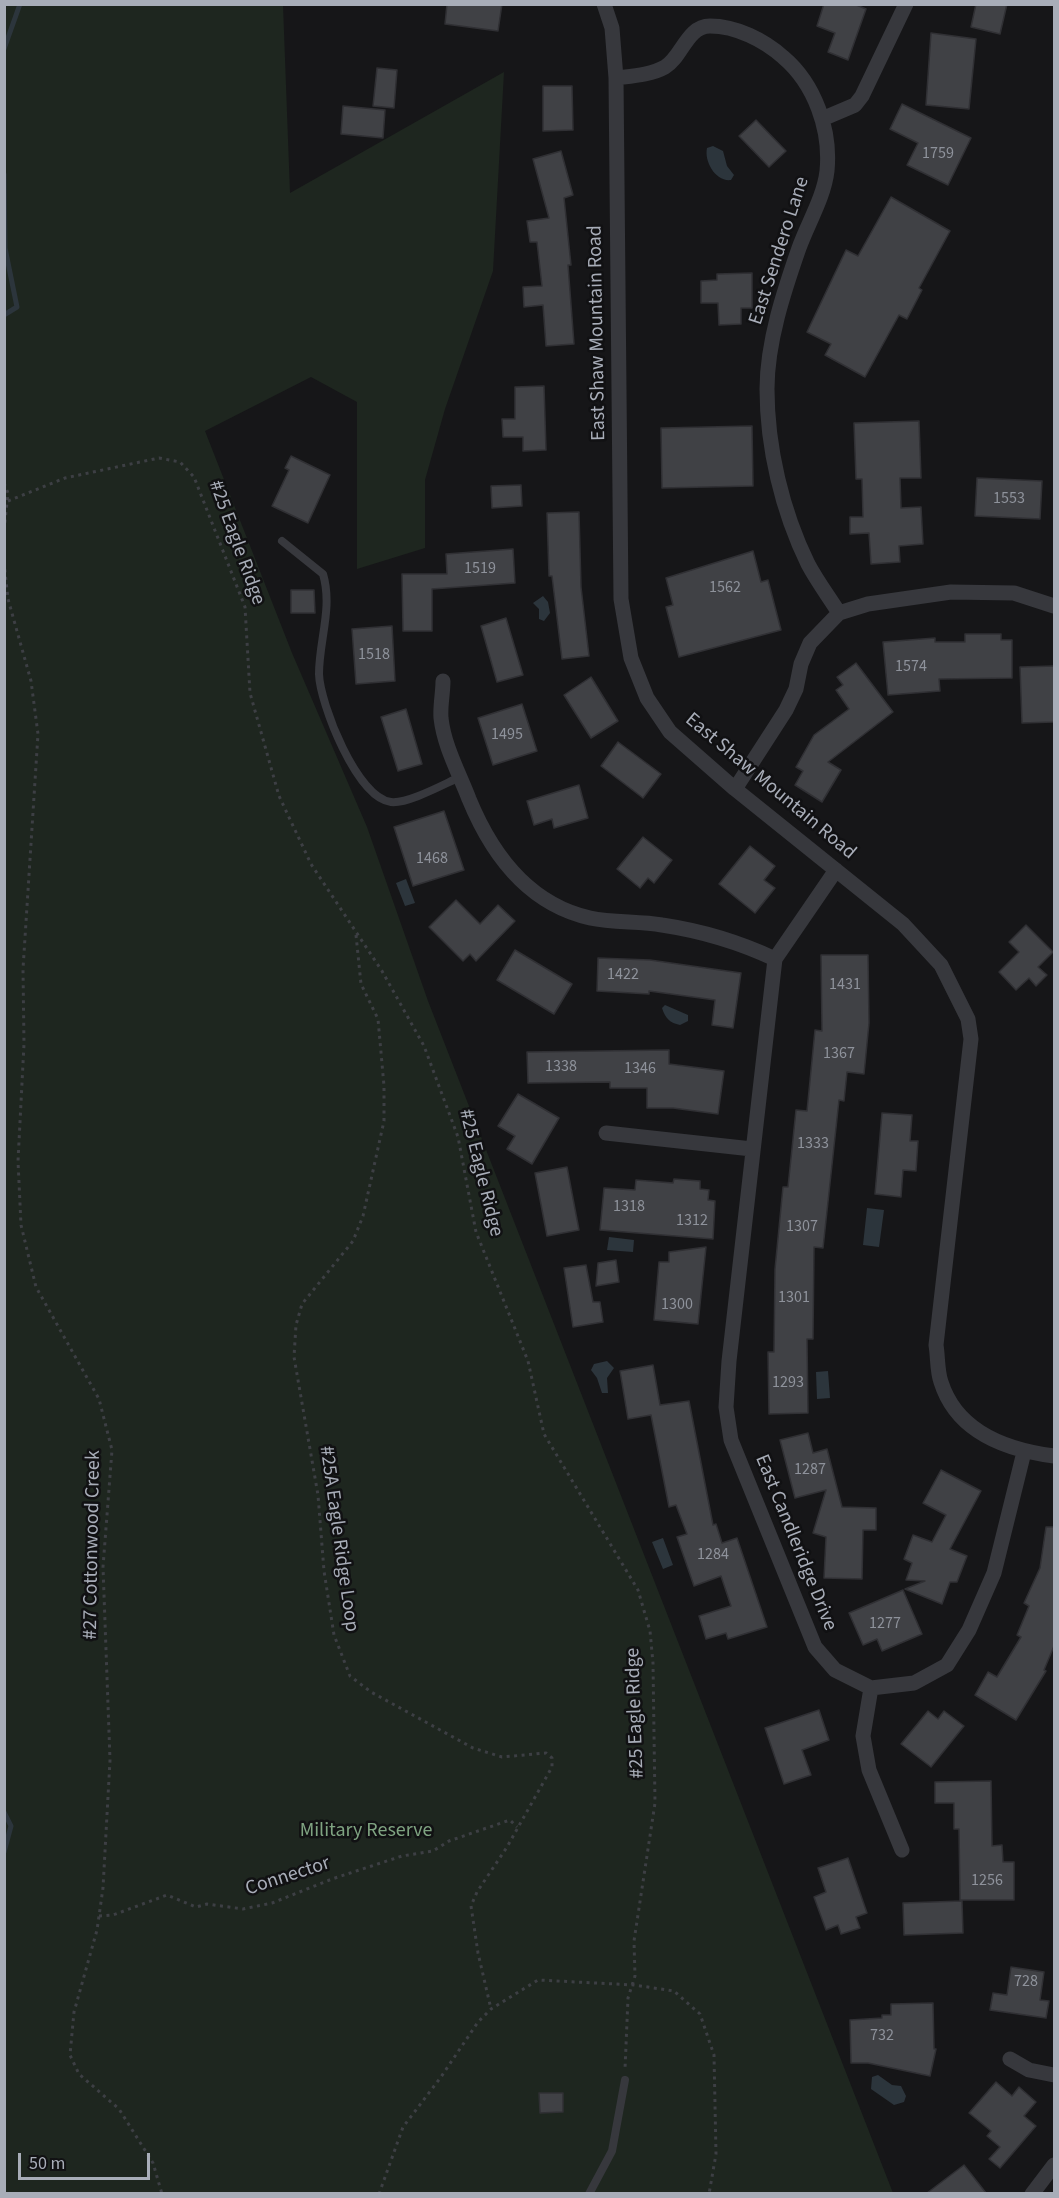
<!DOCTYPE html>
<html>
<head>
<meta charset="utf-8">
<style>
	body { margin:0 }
	#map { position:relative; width:1059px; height:2198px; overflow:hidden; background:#161618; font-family:"Source Sans 3",sans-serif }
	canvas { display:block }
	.frame { position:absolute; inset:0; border:6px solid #a8adb8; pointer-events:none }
	.scale { position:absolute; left:18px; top:2153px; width:132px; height:27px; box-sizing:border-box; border:3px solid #a8adb8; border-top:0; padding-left:8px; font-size:18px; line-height:21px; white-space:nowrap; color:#a8adb8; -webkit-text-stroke:4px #111113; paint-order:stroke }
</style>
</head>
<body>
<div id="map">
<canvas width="1059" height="2198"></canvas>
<div class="frame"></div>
<div class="scale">50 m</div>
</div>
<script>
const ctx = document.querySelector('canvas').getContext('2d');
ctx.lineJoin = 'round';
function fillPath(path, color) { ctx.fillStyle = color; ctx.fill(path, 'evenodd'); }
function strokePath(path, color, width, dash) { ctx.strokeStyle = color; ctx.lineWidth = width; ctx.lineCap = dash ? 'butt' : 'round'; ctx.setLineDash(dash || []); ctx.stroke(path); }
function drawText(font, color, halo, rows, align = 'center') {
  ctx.font = font + ' "Source Sans 3",sans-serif'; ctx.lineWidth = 5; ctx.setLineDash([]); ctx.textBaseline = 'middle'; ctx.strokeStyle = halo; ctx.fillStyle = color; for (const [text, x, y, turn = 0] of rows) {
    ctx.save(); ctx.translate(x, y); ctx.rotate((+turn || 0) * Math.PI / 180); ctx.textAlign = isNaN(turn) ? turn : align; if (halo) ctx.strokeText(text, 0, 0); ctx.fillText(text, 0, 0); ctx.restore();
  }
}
fillPath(new Path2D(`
	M5,5H283L290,193L504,72L493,271L445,409L425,480V548L357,569V402L311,377L205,431L292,653L367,827L428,1001L893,2193L5,2194Z`), '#1e261f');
fillPath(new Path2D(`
	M713,146L723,151L727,166L734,175L731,180C716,182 704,162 707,148Z
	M543,596L548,602L550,613L544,621L539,619V609L533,603Z
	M406,879L415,903L405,906L396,883Z
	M665,1005L688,1015V1021L680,1025C670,1023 665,1018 662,1008Z
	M867,1208L884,1210L879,1247L863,1245Z
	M609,1237L634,1240L633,1252L607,1250Z
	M607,1361L614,1368L607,1378L608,1393H602L597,1378L591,1370L594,1364Z
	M828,1371L830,1398L817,1399L816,1372Z
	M663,1538L673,1565L663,1569L652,1542Z
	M878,2075L892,2085L901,2086L906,2096L904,2102L894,2105L871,2089L872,2077Z`), '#2c353c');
strokePath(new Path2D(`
	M4,49L20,4
	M4,174L5,248L17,307L4,315
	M4,1812L11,1826L4,1852`), '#2c353c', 5);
const building = new Path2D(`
	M447,4H502L498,31L445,24Z
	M824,4H854L866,9L848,60L828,52L835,33L817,26Z
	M976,4H1007L1000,34L971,27Z
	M931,33L976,39L969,109L926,105Z
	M377,68L397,70L394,108L373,106Z
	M543,86H572L573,130L543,131Z
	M902,104L971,138L948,185L907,165L918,143L890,129Z
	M343,106L385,110L383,138L341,134Z
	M756,120L786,151L769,167L739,136Z
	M561,151L573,195L564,198L571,265H568L574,344L546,346L543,305L524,307L523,287L542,286L537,242H530L527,221L549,218L533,159Z
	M891,197L950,231L919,288L922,290L907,319L899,315L865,377L825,355L831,344L807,332L846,250L858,256Z
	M752,273V308H741V324L719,325L718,303H701V281L717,280V274Z
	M544,386L546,450L523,451V437H503L502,419H515V387Z
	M919,421L921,478H900L901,508L921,507L923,544L899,546L900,562L871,564L869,533L850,534V517H863L862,479H856L854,423Z
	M752,426L753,486L662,488L661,428Z
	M291,456L330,475L308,523L272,506L289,470L285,468Z
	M977,478L1042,481L1040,519L975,516Z
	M521,485L522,506L492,508L491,486Z
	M579,512L581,587L589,656L562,659L552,576H549L547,513Z
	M513,549L515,583L432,589V631H403L402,574H447L446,554Z
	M753,551L761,582L768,580L781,630L679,657L666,607L673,605L666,578Z
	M291,590H314L315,613H291Z
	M506,618L523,675L497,682L481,626Z
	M392,626L395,681L356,684L352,629Z
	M965,634H1001V640H1012V678L939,679L940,691L888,695L883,642L935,638V642H965Z
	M856,663L893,712L828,762L841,770L822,802L795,785L803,771L796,767L814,735L849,709L836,690L843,685L837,677Z
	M1054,666V722L1022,723L1020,667Z
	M591,677L618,721L591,738L564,695Z
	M522,704L537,751L493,765L478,718Z
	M406,709L422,764L398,771L381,717Z
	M618,742L661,774L643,798L601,766Z
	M579,785L588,818L554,828L552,819L534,825L527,801Z
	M444,811L464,870L413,886L394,827Z
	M643,837L672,860L654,883L648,878L640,888L617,869Z
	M750,846L775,866L764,880L775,888L755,913L719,884Z
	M456,900L480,924L498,905L515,921L476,961L470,954L463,961L429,927Z
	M1026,925L1053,952L1038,967L1047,975L1036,986L1029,978L1016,990L999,972L1019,952L1009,942Z
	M515,950L572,984L554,1014L497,980Z
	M821,955H868L869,1023L864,1074L847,1072L844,1101L839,1100L823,1248L814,1247L813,1339H807L808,1413L769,1414L768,1352H774L775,1269L783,1187H788L796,1110L807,1111L815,1030L822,1031Z
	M598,958L650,960L741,973L733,1028L712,1025L715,1000L649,991V994L597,991Z
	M669,1050V1064L724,1071L718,1114L673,1108H647V1088H610V1082L528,1083L527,1052Z
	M518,1094L559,1118L532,1164L507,1149L515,1136L498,1126Z
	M882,1113L912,1115L910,1141H918L916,1171L903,1170L901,1197L875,1194Z
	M567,1167L579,1230L547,1236L535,1173Z
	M674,1179L700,1181V1189L709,1190L708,1200L715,1201L713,1239L600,1230L604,1188L635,1190L636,1180L673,1183Z
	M706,1247L698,1324L654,1320L659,1262H669V1252Z
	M616,1260L619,1282L596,1286L598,1263Z
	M586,1265L593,1302H600L603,1322L573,1327L564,1268Z
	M653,1365L660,1405L689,1401L713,1525L716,1524L722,1543L737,1538L767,1627L728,1639L726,1633L706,1639L699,1616L731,1606L721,1576L694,1586L677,1537L687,1534L676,1505L669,1507L651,1415L628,1419L620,1371Z
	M808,1433L813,1453L827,1449L842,1507L876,1508V1530H863L862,1579L824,1578L826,1537L813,1533L826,1490L795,1498L780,1440Z
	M941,1470L981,1491L950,1549L967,1556L957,1582H950L942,1604L905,1589L925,1581L906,1580L912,1563L904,1559L913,1535L932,1542L946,1515L923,1503Z
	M1046,1527H1054V1646L1044,1670L1046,1671L1016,1720L975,1695L988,1672L997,1677L1021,1637L1017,1635L1029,1606L1024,1603L1040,1568Z
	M903,1590L922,1634L882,1651L877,1639L863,1645L849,1613Z
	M819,1710L829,1740L802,1750L811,1775L784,1784L765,1728Z
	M928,1711L938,1719L944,1711L964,1726L931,1767L901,1744Z
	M991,1781L992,1846L1002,1845L1003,1862H1014V1900H960L959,1829H954V1803H935V1782Z
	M848,1858L867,1913L856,1917L860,1928L841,1934L838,1925L826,1930L814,1897L826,1892L818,1868Z
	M962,1901L963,1933L904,1935L903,1903Z
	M1011,1967L1044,1972L1040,2000L1049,2001L1046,2018L990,2010L993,1993L1007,1995Z
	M933,2003L934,2049H936L930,2076L868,2063H851L850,2020L882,2018V2015H891V2004Z
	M996,2082L1012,2096L1019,2087L1036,2102L1024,2116L1036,2126L1000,2168L989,2159L1000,2147L987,2136L991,2131L969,2113Z
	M539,2093H563V2112L540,2113Z
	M964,2165L986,2193H927Z`);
fillPath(building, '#404145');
strokePath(building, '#303034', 1.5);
strokePath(new Path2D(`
	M4,483L8,493L4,531
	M8,501L65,478L159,458L180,462L194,477L245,607L250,693L279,796L311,864L382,971L424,1046L458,1137L476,1232L528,1361L544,1434L638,1590L650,1631L653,1663L655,1803L634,1941L635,1976L628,1998L625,2069
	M4,562L8,599L31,681L38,734L23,969L24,1044L18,1161L21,1225L36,1287L99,1399L112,1450L103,1567L110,1760L103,1888L97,1930L74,2012L70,2055L79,2074L119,2109L153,2163L162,2194
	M356,935L361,984L378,1019L384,1086V1121L363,1216L353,1241L302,1304L296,1325L294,1357L318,1495L324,1571L334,1635L350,1676L371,1692L473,1748L502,1757L546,1753L552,1758V1767L507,1847L477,1892L471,1906L478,1953L491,2009
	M99,1916L113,1915L167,1895L196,1907L207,1904L243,1909L272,1903L332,1879L402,1856L433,1851L449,1841L510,1820L517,1827
	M379,2194L403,2127L441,2077L478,2022L491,2009L538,1980L634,1985L674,1991L700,2014L714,2055L716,2154L709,2194`), '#3d3f44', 3, [3, 4.5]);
strokePath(new Path2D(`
	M282,541L323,574C333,608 319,640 319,674C320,704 357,798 391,802C408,804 444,784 460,777
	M589,2194L612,2151L625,2080`), '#37383d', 8);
strokePath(new Path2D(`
	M604,4L612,28L616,78L621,599L631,658L647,698L670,732L735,789L903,924L941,965L968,1019L971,1039L936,1345C938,1357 937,1371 941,1382C957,1433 1007,1450 1054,1456
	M616,78C632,76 651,75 665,67C682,57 687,26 710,26C736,26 764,40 783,57C815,84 831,130 827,171C824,197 808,223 799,248C784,291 767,342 767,389C767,447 782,511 808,564C817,581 829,597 839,613
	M822,119L855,105L862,96L906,4
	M443,681C443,693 440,706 441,718C444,746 459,773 469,799C492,855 528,904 590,918C613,923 639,921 662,925C702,931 739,942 775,959
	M735,789L786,710L796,689L801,664L810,643L839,613L868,604L951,592L1014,593L1054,606
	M836,870L775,959L729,1361L726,1407L731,1440L815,1647L835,1670L871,1688L914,1683L947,1665L969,1630L994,1573L1024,1452
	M606,1133L752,1149
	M871,1688L863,1736L869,1770L902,1850
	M1010,2059L1029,2070L1054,2075
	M1032,2194L1054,2165`), '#37383d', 15);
drawText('16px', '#8e929b', null, [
	["1759",938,154],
	["1553",1009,499],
	["1519",480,569],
	["1562",725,588],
	["1518",374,655],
	["1574",911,667],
	["1495",507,735],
	["1468",432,859],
	["1422",623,975],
	["1431",845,985],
	["1367",839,1054],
	["1338",561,1067],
	["1346",640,1069],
	["1333",813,1144],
	["1318",629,1207],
	["1312",692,1221],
	["1307",802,1227],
	["1301",794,1298],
	["1300",677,1305],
	["1293",788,1383],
	["1287",810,1470],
	["1284",713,1555],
	["1277",885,1624],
	["1256",987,1881],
	["728",1026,1982],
	["732",882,2036]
]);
drawText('20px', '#a8adb8', '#111113', [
	["East Sendero Lane",780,251,-72],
	["East Shaw Mountain Road",598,333,-91],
	["#25 Eagle Ridge",236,543,70],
	["East Shaw Mountain Road",770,787,40],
	["#25 Eagle Ridge",480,1173,76],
	["#25A Eagle Ridge Loop",338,1539,82],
	["East Candleridge Drive",795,1543,68],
	["#27 Cottonwood Creek",93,1545,-89],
	["#25 Eagle Ridge",636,1713,-92],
	["Connector",288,1877,-18]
]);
drawText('20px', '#7fa381', '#111113', [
	["Military Reserve",366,1832]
]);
</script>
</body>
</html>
